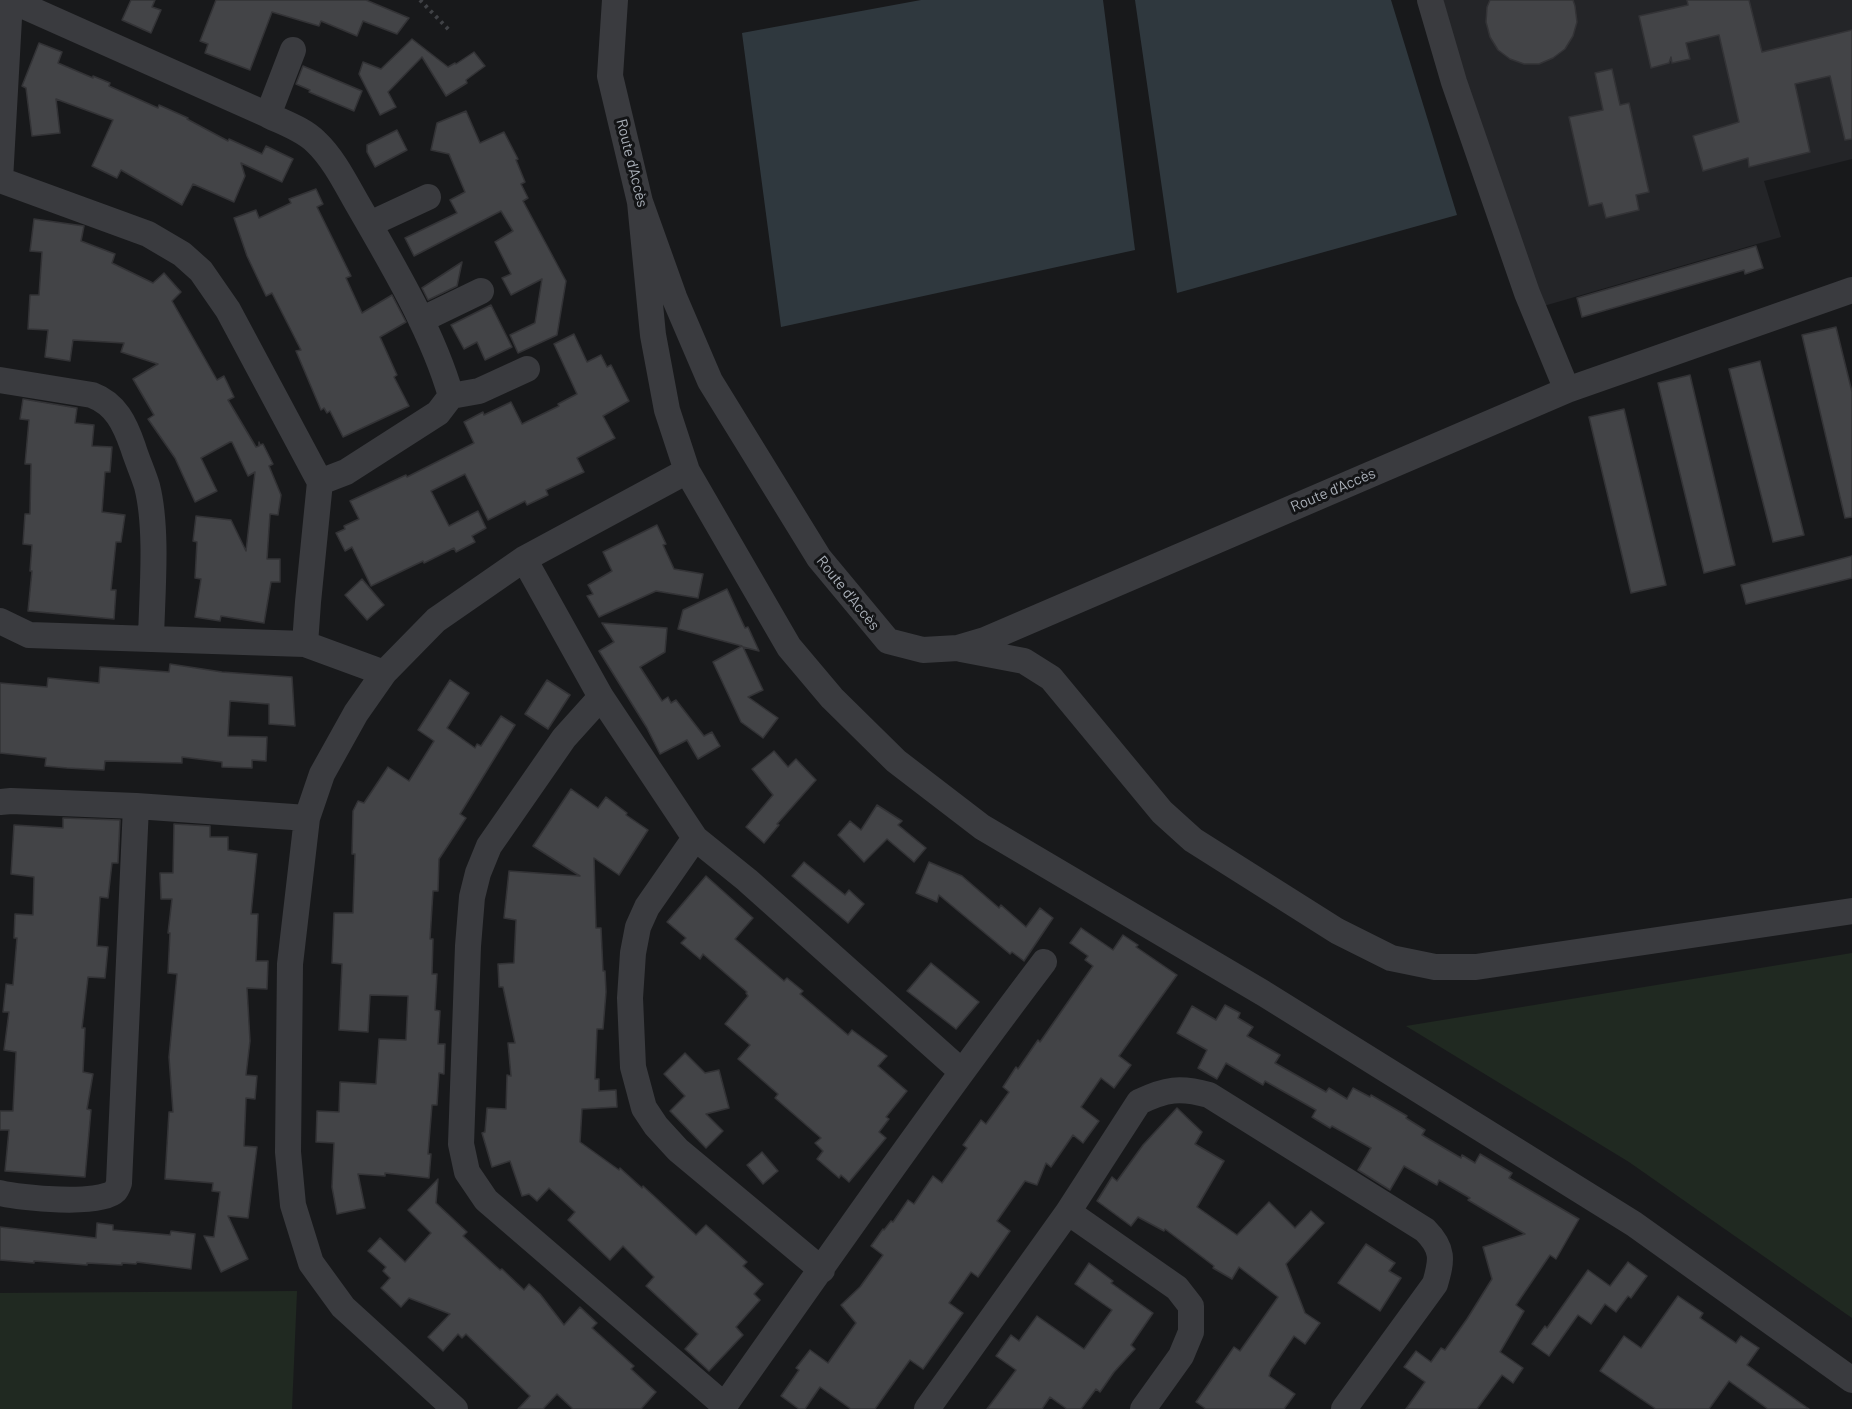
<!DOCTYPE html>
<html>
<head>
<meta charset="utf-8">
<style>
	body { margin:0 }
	canvas { display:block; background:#18191b }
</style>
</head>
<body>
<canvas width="1852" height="1409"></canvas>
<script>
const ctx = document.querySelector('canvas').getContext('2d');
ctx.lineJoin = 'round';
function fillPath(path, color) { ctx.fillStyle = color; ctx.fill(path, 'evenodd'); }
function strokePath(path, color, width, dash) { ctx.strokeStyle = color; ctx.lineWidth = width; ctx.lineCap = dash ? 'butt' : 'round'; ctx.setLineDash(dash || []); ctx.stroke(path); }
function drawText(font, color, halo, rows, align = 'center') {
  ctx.font = font + ' Barlow,sans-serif'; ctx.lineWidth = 6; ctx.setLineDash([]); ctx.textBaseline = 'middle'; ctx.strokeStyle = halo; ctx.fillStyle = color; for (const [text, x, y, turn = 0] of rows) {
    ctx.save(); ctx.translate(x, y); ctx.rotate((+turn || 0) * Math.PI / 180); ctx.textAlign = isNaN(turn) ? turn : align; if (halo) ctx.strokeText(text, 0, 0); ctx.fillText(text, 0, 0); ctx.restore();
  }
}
fillPath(new Path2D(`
	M1420,0H1852V159L1764,181L1781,237L1523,312Z`), '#242528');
fillPath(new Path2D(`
	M1852,953V1318L1629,1162L1406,1026Z
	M297,1291L292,1409H0V1293Z`), '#202921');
fillPath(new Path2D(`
	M921,0H1103L1135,250L781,327L742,33Z
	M1135,0H1391L1457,215L1177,293Z`), '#2f383e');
const building = new Path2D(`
	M131,0H155L152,7L161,10L151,33L122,20Z
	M216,0H366L409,18L397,34L363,21L357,36L321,21L319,26L272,12L250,70L205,53L208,44L200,41Z
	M1490,0H1573L1575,6L1577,22L1573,36L1565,49L1553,58L1539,64H1524L1510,59L1498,50L1490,37L1486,22L1487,7Z
	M1687,0H1749L1762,52L1852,30V139L1845,140L1830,76L1795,84L1810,152L1749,167L1748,158L1703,171L1693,136L1739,122L1719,35L1686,43L1690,59L1672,63L1671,57L1669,63L1651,68L1639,16L1688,5Z
	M412,39L448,67L455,63L456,64L474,52L485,66L466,80L467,83L446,96L422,57L388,92L396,107L380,115L359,74L363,62L381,69Z
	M39,43L62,52L58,63L93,78V76L110,83L109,86L158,108L159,105L188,118L187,119L228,141L229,139L262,154L266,146L293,159L282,182L241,163L245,176L234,202L193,184L182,205L121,170L117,178L92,166L113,120L56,99L60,133L32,136L26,88L22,86Z
	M303,66L362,91L354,111L309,92L310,90L296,84Z
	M1612,69L1620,105L1629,103L1649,192L1636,195L1639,210L1606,218L1602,203L1589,206L1569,117L1603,110L1595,73Z
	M466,111L480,143L504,132L518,159L516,160L525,182L521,184L528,198L523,201L566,281L557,335L518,353L510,335L535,323L542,279L511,295L502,278L511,274L495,242L513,231L501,211L414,256L405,238L457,213L450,200L465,192L449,154L431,150L437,123Z
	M397,130L407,150L375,167L367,152V145Z
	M316,189L323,204L317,207L351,276L346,278L362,313L392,295L406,322L380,337L397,375L394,377L409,406L343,437L330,411L327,413L324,408L321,410L296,351L301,350L272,293L266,296L247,256L234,218L256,210L259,218L291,203L289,199Z
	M34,219L84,226L81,241L115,254L112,263L153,283L164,273L181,292L172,301L217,380L224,376L234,397L228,400L256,447L259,446V442L260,445L263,444L273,464L269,466L281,495L278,515L270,514L267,559H280V582H271L264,623L221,616L220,621L195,617L201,579L195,578L197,542L193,541L196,516L231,520L246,551L255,472L248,476L232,442H230L201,458L217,491L195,502L175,458L148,419L154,415L133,379L158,364L121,352L124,343L73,340L70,361L45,357L48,330L28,329L30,295H39L42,252L30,251Z
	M1756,246L1763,268L1745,274L1744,270L1582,317L1577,298Z
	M462,262L457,286L428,300L422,288Z
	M491,305L512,347L485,360L477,342L464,349L451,325Z
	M1836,327L1852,392V517L1845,518L1802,335Z
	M574,334L587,362L601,355L607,367L611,365L629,401L603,416L615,438L577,458L584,472L546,490L548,495L527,505L525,501L488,520L465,474L431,491L449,526L478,511L486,528L472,536L475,542L456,552L454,548L424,563L423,561L371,586L352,547L345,551L336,533L345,529L344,526L359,519L350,501L406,475L407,477L474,443L464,422L483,412L484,415L511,402L522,424L559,406L558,404L577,394L554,344Z
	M1760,361L1804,535L1773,542L1729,369Z
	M1690,375L1735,565L1704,573L1658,383Z
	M23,399L77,408L75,423L94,425L92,446L112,447L110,472H105L102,512L125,515L121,542H116L111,590H116L114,619L28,611L32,571H30L32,545L23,544L25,514H30L31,464H25L29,420L20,419Z
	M1624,409L1666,585L1631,593L1589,417Z
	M657,525L666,544L663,545L674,569L703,574L698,598L656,591L599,617L587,596L593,594L588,585L612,571L603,552Z
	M1852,556V578L1746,604L1741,585Z
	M362,579L384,605L367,620L345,595Z
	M727,589L745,628L748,627L759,651L743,647L763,690L748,697L778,718L763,738L741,722L713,662L742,646L678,629L683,610Z
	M602,623L667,628L665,652L640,667L662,701L668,697L671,703L676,700L704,736L712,732L720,746L698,759L687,740L660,754L647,728L599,651L614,642Z
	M170,664L222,672L292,677L295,726L269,724V704L230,701L228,736L267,737L266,761L252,760V768L222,767V762L182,757V763L105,761L104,770L67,768L45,766L46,758L0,753V683L47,687L48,678L99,683L100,667L169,672Z
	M450,680L469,693L447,728L475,748L477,744L481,746L501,716L515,725L460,814L466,818L439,859L438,891H433L430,939H433L432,974H437L435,1010L440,1011L438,1044H445L444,1074L439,1073L437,1105H432L428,1154H431L429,1178L385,1173V1176L358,1174L365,1208L337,1214L332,1187L334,1143L316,1142L317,1111L339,1112L340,1082L376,1084L379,1039L406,1040L408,996L370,995L368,1032L339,1030L342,964L332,963L334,913H353L355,854H352L353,811L358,801L364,803L388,767L409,781L434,741L418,730Z
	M547,680L570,695L548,729L525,714Z
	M774,751L788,767L796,759L816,780L777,824L779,825L764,843L746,827L773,795L752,769Z
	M571,789L598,808L606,797L627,813L626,815L648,830L619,875L594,858L596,928H601L603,971H605L606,992L603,1029H597L595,1079H599V1091L616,1090L617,1107L582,1109L580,1142L619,1170L620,1168L642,1188L643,1186L696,1235L706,1225L747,1262L743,1266L763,1284L754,1294L760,1300L736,1327L743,1335L709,1371L685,1349L698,1334L646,1286L654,1277L623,1246L610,1260L568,1220L575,1212L549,1188L537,1201L529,1194L522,1196L510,1161L492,1167L482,1133L485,1132L487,1108L506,1109L507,1075L511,1076L508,1043H515L503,987H499L498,964L514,963L516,920L504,918L509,871L580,876L533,846Z
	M877,805L902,821L898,825L926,848L914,862L887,839L864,862L838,835L850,821L861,830Z
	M63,818L120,820L118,863H112L108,898L100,897L97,946L108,947L105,978L88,977L82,1028H85L83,1072L93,1074L87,1109L91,1110L85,1177L5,1171L9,1130H0V1111H13L16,1052L4,1050L9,1012H3L6,984L13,985L17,938H14L15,914L33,915L34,877L11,874L14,825L63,828Z
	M174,824L210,826V837H228V850L257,854L251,914H258L256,961H268L267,989L247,988L250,1041L246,1075L257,1076L255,1099L246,1098L244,1146L257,1147L248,1218L228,1216L248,1259L221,1272L204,1236L214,1237L220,1192L212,1191L213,1183L165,1179L169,1112H173L169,1057L177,974L168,973L170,933H168L172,899H161L160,873H173Z
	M804,862L845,895L849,890L864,904L848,923L792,876Z
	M929,862L962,876L999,908L1001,905L1026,927L1040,908L1053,918L1024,961L1012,952L1010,954L939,895L937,902L916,893Z
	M706,876L753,918L735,939L784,981L787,978L803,991L800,994L848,1035L852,1030L887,1056L878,1066L907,1091L886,1117L889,1119L879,1132L886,1138L849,1182L841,1175L839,1178L817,1159L823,1151L815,1143L821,1138L775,1098L778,1094L738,1059L750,1045L725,1024L748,996L746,993L747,992L703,954L700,959L681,943L686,938L667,922Z
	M1081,928L1113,950L1123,935L1138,945L1136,947L1177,975L1119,1056L1131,1065L1114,1088L1101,1078L1081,1107L1099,1121L1083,1143L1073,1135L1051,1167L1046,1163L1037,1185L1025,1181L997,1221L1010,1231L978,1277L971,1272L949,1303L963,1313L923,1369L910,1360L875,1409H851L820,1387L805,1409H799L781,1396L799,1370L796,1368L810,1350L828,1363L856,1323L841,1305L860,1287L883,1255L871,1246L883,1229L884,1230L891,1221L893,1222L908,1200L914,1204L933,1176L942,1183L967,1148L963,1145L981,1120L986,1124L1009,1092L1003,1087L1016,1067L1018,1069L1038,1040L1040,1042L1093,966L1085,960L1088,956L1070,943Z
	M931,963L979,1002L956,1029L907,991Z
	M1225,1005L1240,1013L1238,1018L1253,1027L1247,1036L1280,1055L1275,1063L1326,1092L1329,1088L1347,1099L1353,1088L1370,1097L1371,1095L1407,1116L1406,1118L1425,1130L1422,1135L1461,1158L1462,1155L1475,1163L1480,1154L1512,1173L1509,1178L1579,1219L1556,1259L1550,1255L1516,1305L1524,1311L1500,1352L1523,1368L1513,1383L1502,1375L1477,1409H1406L1425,1382L1404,1367L1416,1351L1431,1362L1441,1348L1445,1350L1467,1319L1492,1279L1483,1247L1525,1234L1468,1200L1470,1198L1439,1180L1437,1185L1404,1166L1390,1190L1358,1170L1371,1148L1332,1126L1330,1128L1312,1117L1316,1110L1265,1081L1263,1085L1226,1063L1217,1079L1198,1068L1207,1050L1177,1033L1192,1006L1216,1020Z
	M685,1053L705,1073L719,1070L729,1108L706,1114L723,1131L706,1148L670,1111L685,1096L664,1074Z
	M1177,1108L1202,1132L1195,1144L1224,1161L1197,1207L1237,1235L1269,1202L1295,1228L1311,1211L1324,1223L1286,1264L1305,1313L1320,1323L1305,1344L1294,1336L1271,1370L1269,1376L1295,1394L1284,1409H1206L1196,1402L1234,1347L1240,1351L1278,1297L1239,1267L1232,1279L1213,1268L1214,1266L1165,1229L1164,1231L1138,1217L1131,1226L1097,1201L1112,1177L1117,1181L1143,1145Z
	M762,1152L778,1171L763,1184L747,1165Z
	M438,1179L436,1203L467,1232L463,1236L500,1270L502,1269L524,1290L529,1284L540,1294L564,1325L580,1307L597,1323L592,1328L634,1366L631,1369L656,1392L641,1409H573L557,1394L543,1409H518L530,1396L466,1334L462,1338L458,1334L443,1351L428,1337L450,1314L409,1298L401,1307L381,1288L390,1278L383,1271L386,1267L368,1251L380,1238L405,1262L431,1233L408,1210Z
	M97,1223L113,1225V1230L170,1235L171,1231L195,1234L191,1269L137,1262L136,1264L122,1263V1265L87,1263V1265L34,1261V1263L0,1260V1227L96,1238Z
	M1366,1244L1395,1263L1389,1271L1401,1278L1380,1311L1338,1283Z
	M1628,1262L1647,1276L1631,1298L1628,1296L1616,1312L1605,1304L1591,1324L1578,1315L1549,1356L1532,1344L1545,1326L1547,1328L1588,1270L1610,1286Z
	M1089,1263L1113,1281L1111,1283L1153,1313L1131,1345L1135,1349L1114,1372L1100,1392L1096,1389L1081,1409H1067L1050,1397L1042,1409H987L1016,1370L996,1356L1011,1335L1019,1341L1037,1316L1084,1349L1112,1310L1075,1284Z
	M1678,1296L1703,1313L1700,1318L1736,1343L1741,1336L1759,1348L1747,1365L1809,1409H1768L1729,1381L1709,1409H1656L1600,1371L1624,1336L1641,1348Z`);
fillPath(building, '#434447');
strokePath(building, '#333336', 1.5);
strokePath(new Path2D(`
	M420,0L449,30`), '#404246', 4, [3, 4.5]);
strokePath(new Path2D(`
	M10,0L268,115C284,123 303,129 316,142C333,158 345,182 357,203C391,262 432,330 451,396L438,413L346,472L320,482L308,602L305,644
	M615,0L610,76L640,202L674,297L710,381L819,558L888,641L923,650L958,648L985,640L1567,390L1852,290
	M1430,0L1454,82L1527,293L1567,390
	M268,115L293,50
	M0,180L148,234L182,254L201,271L228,310L320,482
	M0,180L10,0
	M640,202L653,335L667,410L687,471L789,647L832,698L896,761L982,827L1263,993L1634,1224L1852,1380
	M370,224L428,197
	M421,320L481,291
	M0,380L92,395C116,404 125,424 133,447C137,460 143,473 147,486C158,529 152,594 151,639
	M451,396L479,391L527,369
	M524,559L601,697L695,838L747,880L961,1071
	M0,621L29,635L305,644L384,673
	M961,649L1024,661L1051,678L1162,812L1193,840L1337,931L1391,958L1435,967H1476L1852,911
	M601,697L564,738L489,846L478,873L472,897L468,946L461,1144L467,1172L486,1200L724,1405
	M0,802L11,801L136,806L307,818
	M695,838L647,907L638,927L633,953L630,998L633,1067L644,1108L656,1126L678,1150L822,1270
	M0,1193C20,1198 101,1206 115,1191C117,1189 118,1186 119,1183L136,806
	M1068,1212L1177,1288L1191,1306V1332L1181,1356L1143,1409
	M455,1409L343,1307L311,1263L293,1205L288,1152L290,964L307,818L322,774L356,713L384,673L436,620L524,559L687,471
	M722,1409C828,1259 933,1108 1044,962
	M927,1409L1068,1212L1139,1102C1166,1089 1180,1087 1209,1095L1425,1230C1444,1249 1442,1260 1435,1284L1344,1409`), '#3a3b3f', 26);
drawText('15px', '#abb1ba', '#131416', [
	["Route d'Accès",632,163,76],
	["Route d'Accès",1333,490,-23],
	["Route d'Accès",848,593,51]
]);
</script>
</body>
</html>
